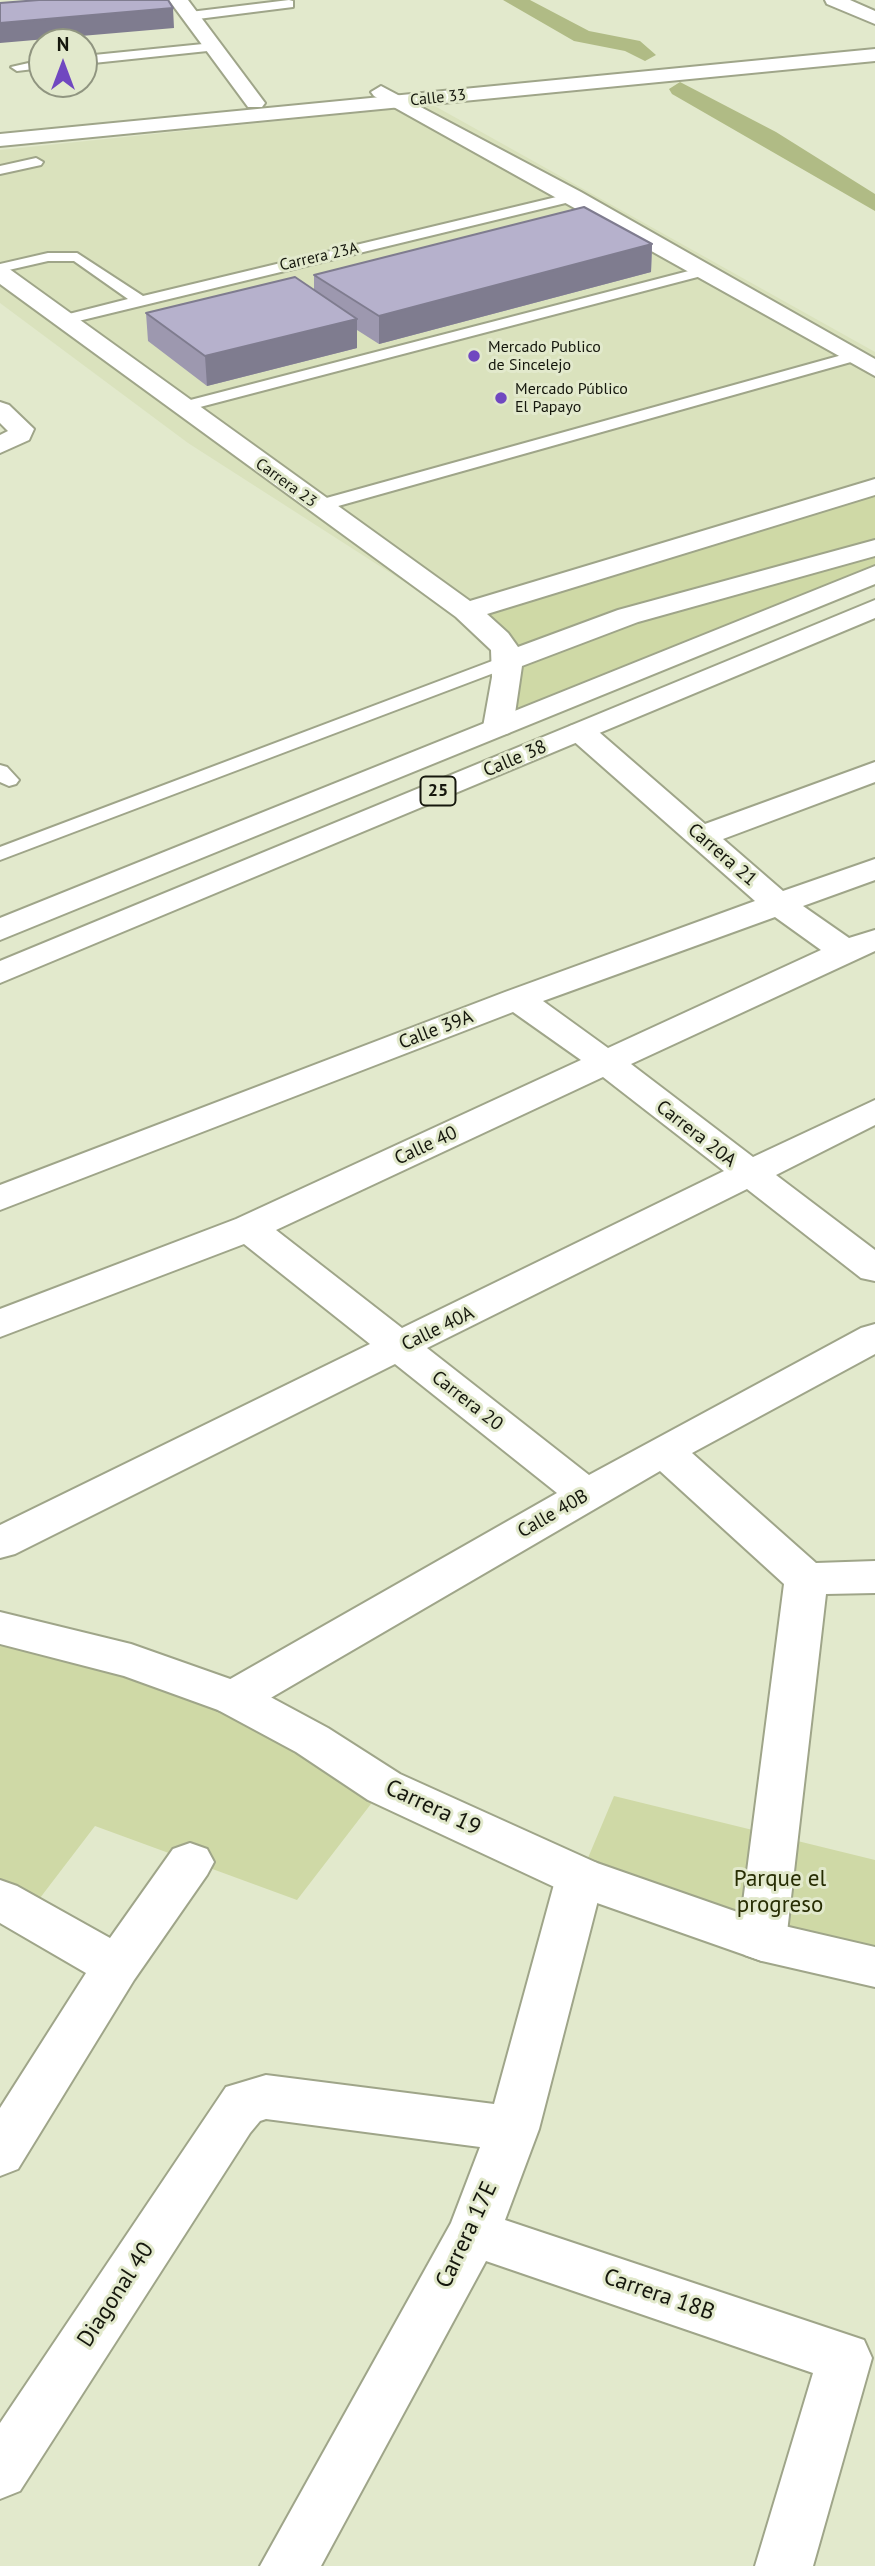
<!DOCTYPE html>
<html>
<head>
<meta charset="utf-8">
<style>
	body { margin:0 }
	#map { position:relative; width:875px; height:2566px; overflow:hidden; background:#e2e9cc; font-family:"PT Sans",sans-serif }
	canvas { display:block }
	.north { position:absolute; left:28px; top:28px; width:70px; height:70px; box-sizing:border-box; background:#e2e9cc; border:2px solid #909580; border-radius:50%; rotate:0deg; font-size:19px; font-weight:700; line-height:28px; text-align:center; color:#15170d }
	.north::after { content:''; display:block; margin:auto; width:24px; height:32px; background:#7048c0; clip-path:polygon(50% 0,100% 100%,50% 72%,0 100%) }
</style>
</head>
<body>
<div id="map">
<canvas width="875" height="2566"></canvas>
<div class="north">N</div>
</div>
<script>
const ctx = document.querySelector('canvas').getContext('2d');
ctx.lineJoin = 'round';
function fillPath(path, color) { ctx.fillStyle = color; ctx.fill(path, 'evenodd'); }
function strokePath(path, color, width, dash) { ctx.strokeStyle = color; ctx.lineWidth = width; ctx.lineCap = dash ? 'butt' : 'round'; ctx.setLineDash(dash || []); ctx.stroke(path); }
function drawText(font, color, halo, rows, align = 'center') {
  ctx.font = font + ' "PT Sans",sans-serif'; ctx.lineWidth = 6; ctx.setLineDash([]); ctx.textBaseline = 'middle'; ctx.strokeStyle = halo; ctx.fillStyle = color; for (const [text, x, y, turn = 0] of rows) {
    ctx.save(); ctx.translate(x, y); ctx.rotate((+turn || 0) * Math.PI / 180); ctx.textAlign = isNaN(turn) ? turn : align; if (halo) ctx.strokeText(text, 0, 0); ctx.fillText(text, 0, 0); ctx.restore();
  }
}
fillPath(new Path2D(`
	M433,105L875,352V502L470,624L188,443L0,303V150Z`), '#dae2bd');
fillPath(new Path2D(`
	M875,487V574L498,727L508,661L466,611Z
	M0,1628L131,1661L384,1787L297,1900L95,1826L27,1915L0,1900Z
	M614,1796L875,1860V1965L580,1877Z`), '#cfd9a6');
fillPath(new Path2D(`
	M503,0H530L589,31L640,41L656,55L645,61L625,51L574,41Z
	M680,82L776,132L875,194V211L672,94L669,89Z`), '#b0bb85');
const lane = new Path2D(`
	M289,0L293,1V7L190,20L184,16L190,12Z
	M213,43L219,47L217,50L84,64V56Z
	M42,60V68L17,71L11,67Z
	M36,158L43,162L41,165L0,174V166Z
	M573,193L578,194V200L66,324L61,322V316L128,299L74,261H48L0,272V264L48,253H77L143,296Z
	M704,267L709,268V274L181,412L173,407L175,404Z
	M853,352L858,354V360L324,510L318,511L310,506L312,502Z
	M508,655L517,661L515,665L0,860V847Z
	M0,765L7,767L19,780L16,784L9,786L0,782Z`);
const street = new Path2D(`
	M169,0H188L262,99L265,103L262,107H248Z
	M381,86L581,192L875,359V376L374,96L371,92Z
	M0,266L8,268L470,601L875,479V495L487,614L508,633L518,647L618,610L875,540V556L638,622L522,666L513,727L509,733L498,736L487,733L483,727L492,677L491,650L456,617L0,284Z
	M0,402L9,405L34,429L29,440L0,453V435L8,431L0,423Z
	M581,723L592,726L705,824L875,762V782L723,839L783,891L875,859V880L803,906L849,938L875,930V951L631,1064L753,1157L875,1100V1125L776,1175L875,1250V1281L861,1278L747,1189L427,1348L589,1475L861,1328L875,1324V1354L692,1453L816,1563L875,1561V1593L826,1594L786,1941L779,1955L762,1961L745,1955L738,1941L784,1584L660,1471L250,1710L234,1715L218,1710L212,1698L218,1686L557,1493L395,1364L15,1554L0,1558V1525L370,1344L244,1244L0,1337V1309L236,1219L581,1060L513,1012L0,1210V1185L505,992L755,901L570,738L566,732L570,726ZM775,917L821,950L608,1048L543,1001ZM603,1077L724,1171L402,1328L276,1230Z
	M190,1843L207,1849L214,1862L207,1875L134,1980L18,2169L0,2176V2108L86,1973L0,1923V1880L17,1886L110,1938L173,1849Z
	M580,1858L597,1863L604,1877L539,2129L505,2220L864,2340L872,2358L813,2566H755L813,2373L486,2261L321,2566H260L451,2223L480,2147L266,2119L260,2121L250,2133L20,2491L0,2499V2423L226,2087L266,2075L494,2104L556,1877L563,1863Z`);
const secondary = new Path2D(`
	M825,0H850L875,11V24L827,4Z
	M875,49V61L0,146V134Z
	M0,1612L131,1644L250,1686L328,1728L400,1774L597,1863L763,1921L875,1947V1987L762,1961L563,1891L368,1800L296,1752L218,1710L124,1676L0,1644Z`);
const highway = new Path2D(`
	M875,566V584L0,940V918Z
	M875,600V618L0,983V961Z`);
strokePath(lane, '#9fa589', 4);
strokePath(street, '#9fa589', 4);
strokePath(secondary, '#9fa589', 4);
strokePath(highway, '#9fa589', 4);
fillPath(lane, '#fff');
fillPath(street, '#fff');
fillPath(secondary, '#fff');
fillPath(highway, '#fff');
fillPath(new Path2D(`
	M652,244L651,272L379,344L357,330V348L207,386L148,341L146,313L314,290V275Z`), '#9d98af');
fillPath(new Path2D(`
	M173,8L174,28L0,43V23Z
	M652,244L651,272L379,344V316Z
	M357,319V348L207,386L205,356Z`), '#7f7c8f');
const building = new Path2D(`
	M39,0H168L173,8L0,23V3Z
	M584,207L652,244L379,316L314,275Z
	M295,277L357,319L205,356L146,313Z`);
fillPath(building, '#b6b1cc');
strokePath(building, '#7f7c8f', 2);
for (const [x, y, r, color] of [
	[474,356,7,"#7048c0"],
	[501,398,7,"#7048c0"]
]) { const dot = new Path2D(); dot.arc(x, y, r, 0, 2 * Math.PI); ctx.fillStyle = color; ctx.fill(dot); strokePath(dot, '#e2e9cc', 2.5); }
drawText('16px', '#15170d', '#e2e9cc', [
	["Calle 33",438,98,-6],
	["Carrera 23A",319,257,-13],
	["Carrera 23",286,483,36]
]);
drawText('16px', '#15170d', '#e2e9cc', [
	["Mercado Publico",488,347],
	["de Sincelejo",488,365],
	["Mercado Público",515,389],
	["El Papayo",515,407]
], 'left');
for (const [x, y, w] of [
	[438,791,35]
]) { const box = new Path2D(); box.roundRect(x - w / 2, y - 14.5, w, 29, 5); ctx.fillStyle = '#e2e9cc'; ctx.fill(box); strokePath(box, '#15170d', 2); }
drawText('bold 18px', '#15170d', null, [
	["25",438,791]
]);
drawText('19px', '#15170d', '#e2e9cc', [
	["Calle 38",515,759,-23],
	["Carrera 21",722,855,41],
	["Calle 39A",436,1030,-21],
	["Carrera 20A",696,1134,38],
	["Calle 40",426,1146,-25],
	["Calle 40A",438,1329,-26],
	["Carrera 20",467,1401,38],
	["Calle 40B",553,1514,-30]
]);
drawText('23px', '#15170d', '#e2e9cc', [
	["Carrera 19",433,1808,25],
	["Carrera 17E",467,2235,-65],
	["Diagonal 40",116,2295,-57],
	["Carrera 18B",659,2295,19]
]);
drawText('23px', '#272d03', '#e2e9cc', [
	["Parque el",780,1879],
	["progreso",780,1905]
]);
</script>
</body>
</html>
